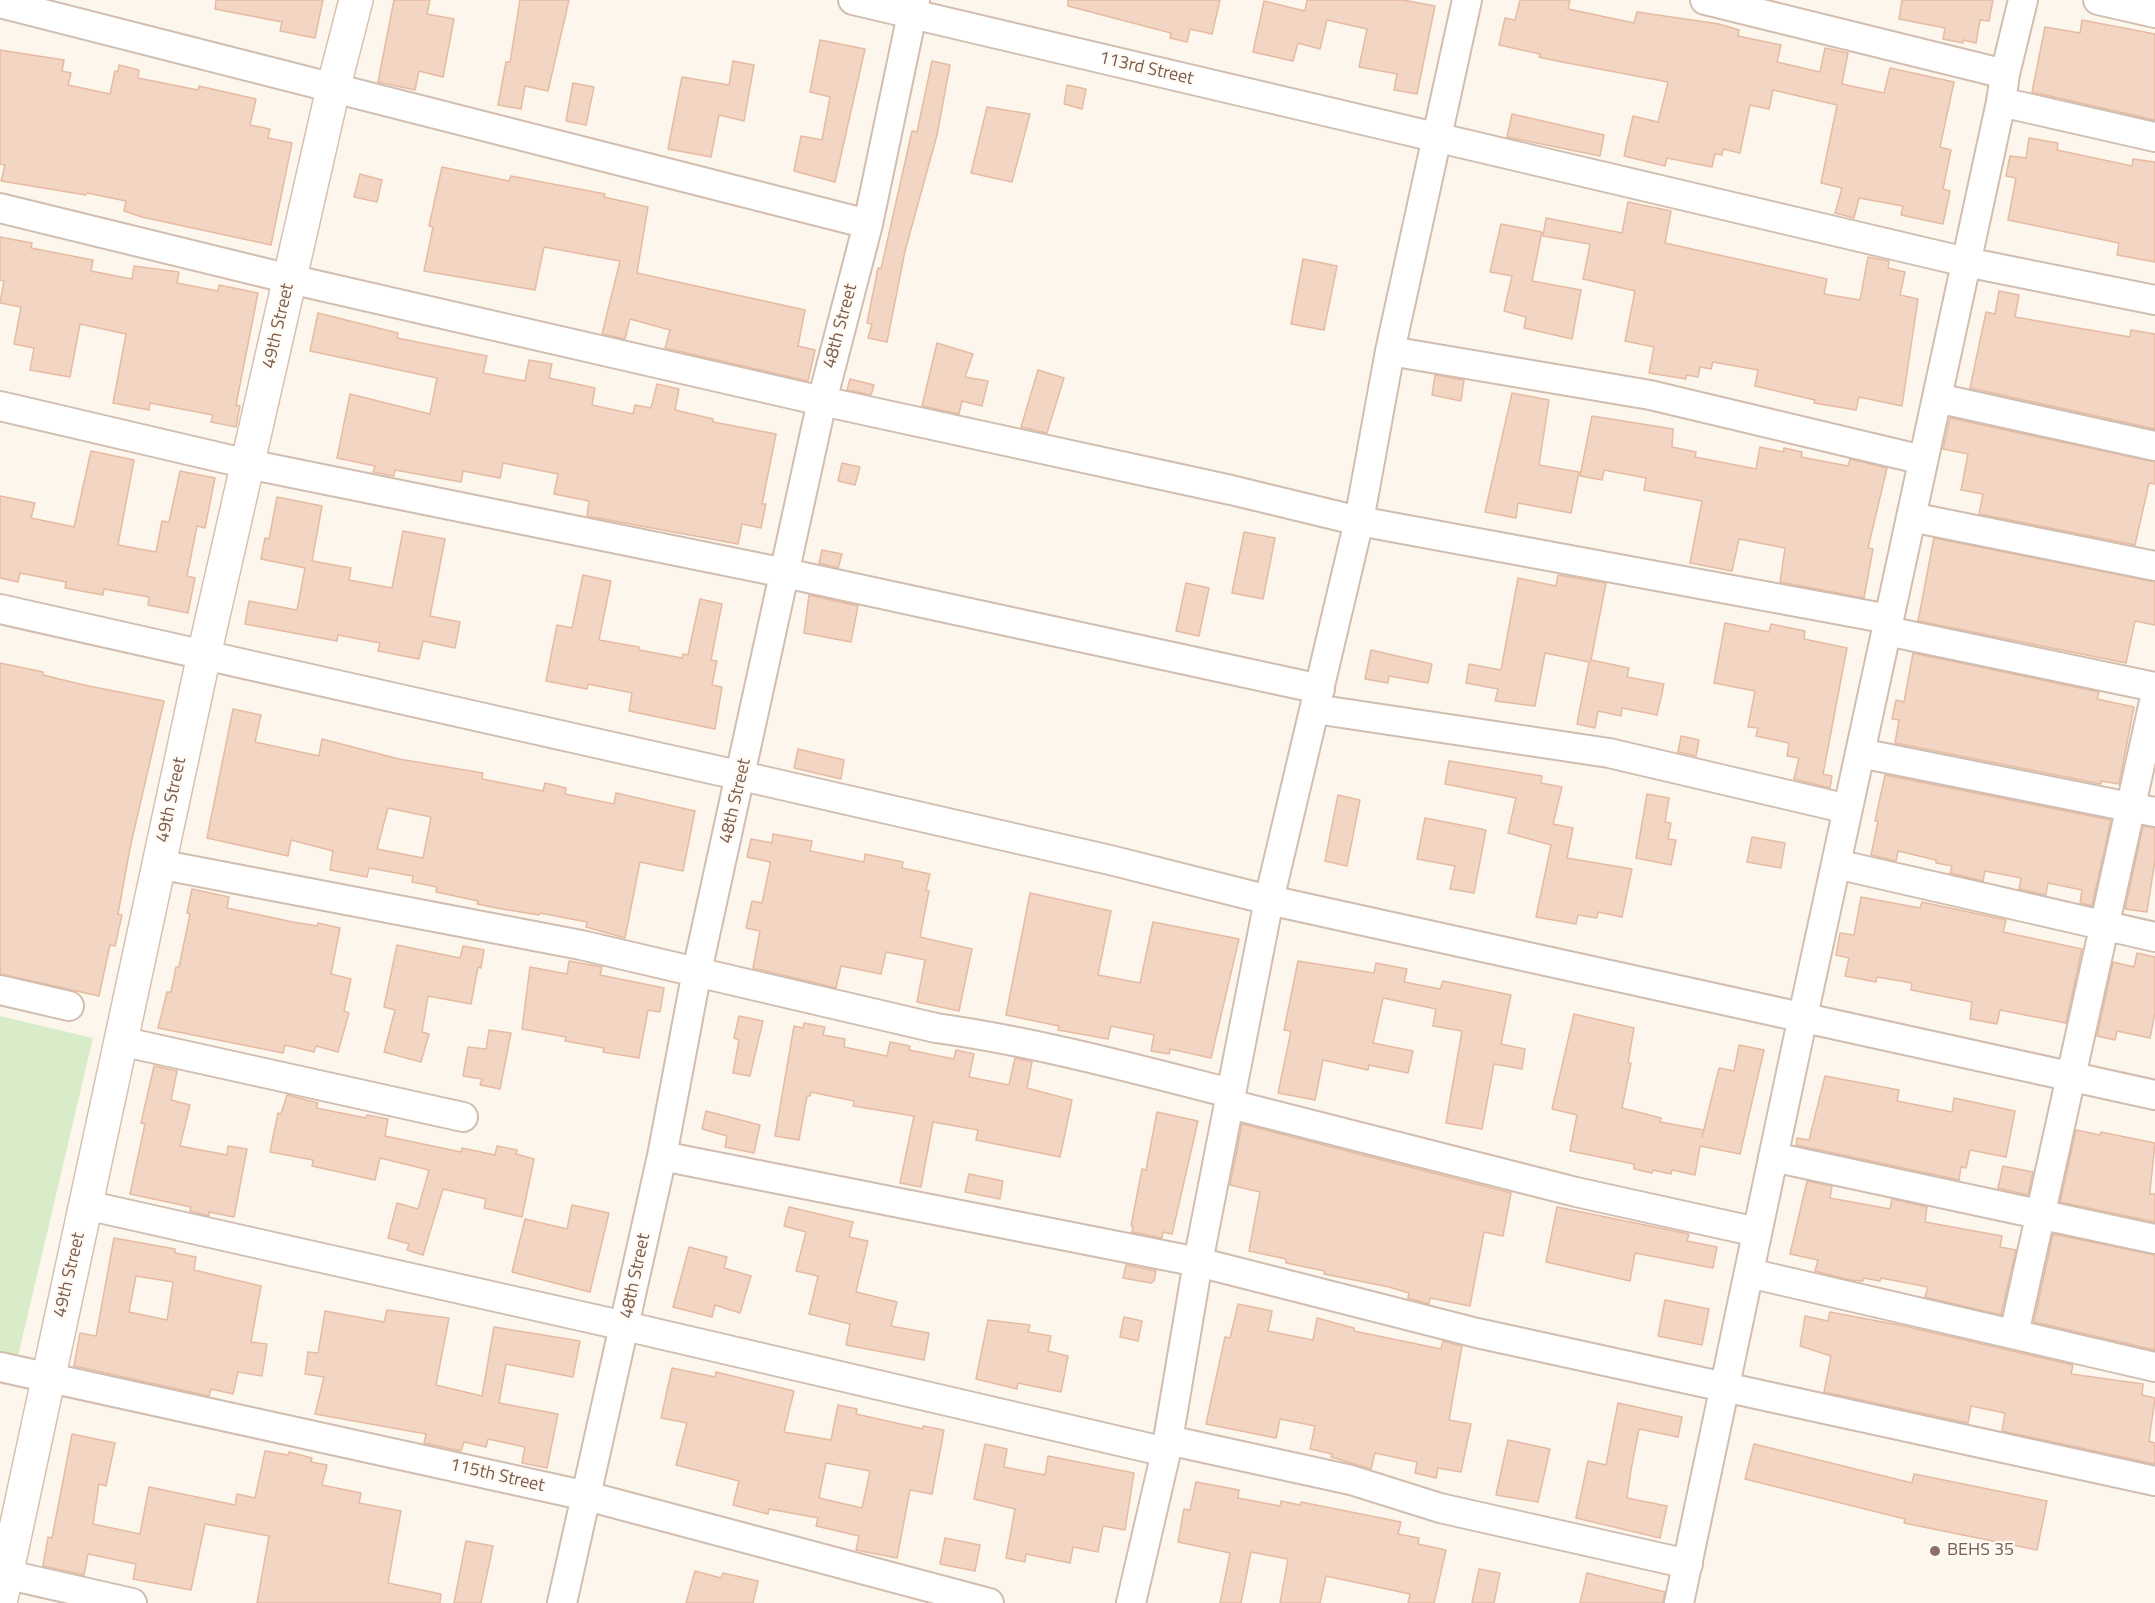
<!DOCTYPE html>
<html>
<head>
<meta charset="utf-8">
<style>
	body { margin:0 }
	canvas { display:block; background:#fdf6ec }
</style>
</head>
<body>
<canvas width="2155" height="1603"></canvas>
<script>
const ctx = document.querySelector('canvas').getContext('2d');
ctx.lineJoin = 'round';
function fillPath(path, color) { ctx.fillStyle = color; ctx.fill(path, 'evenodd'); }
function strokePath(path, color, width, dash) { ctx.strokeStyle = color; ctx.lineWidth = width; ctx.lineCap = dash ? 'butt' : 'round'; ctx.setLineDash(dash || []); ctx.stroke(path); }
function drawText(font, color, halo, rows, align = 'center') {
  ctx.font = font + ' "Titillium Web",sans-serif'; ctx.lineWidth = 4.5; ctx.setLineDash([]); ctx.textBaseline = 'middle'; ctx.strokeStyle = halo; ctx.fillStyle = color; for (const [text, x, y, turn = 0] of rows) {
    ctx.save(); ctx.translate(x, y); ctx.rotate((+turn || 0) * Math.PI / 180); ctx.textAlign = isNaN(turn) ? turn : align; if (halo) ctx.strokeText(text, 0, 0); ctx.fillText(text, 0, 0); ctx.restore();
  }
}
fillPath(new Path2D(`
	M0,1016L93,1038L18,1356L0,1352Z`), '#d8ecc9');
const building = new Path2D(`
	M216,0H323L315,38L280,31L282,22L215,9Z
	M394,0H430L427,14L454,19L443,77L419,71L415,90L378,82Z
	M520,0H569L548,91L525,86L521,109L498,105L506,62H510Z
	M1068,0H1220L1212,34L1190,29L1187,42L1170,38L1171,33L1068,6Z
	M1307,0H1403L1435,6L1417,94L1394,90L1397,74L1359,67L1367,29L1327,20L1320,49L1298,43L1293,61L1253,52L1264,1L1305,11Z
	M1520,0H1570L1568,9L1634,23L1637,12L1719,24L1739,30L1738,36L1781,45L1777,62L1820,72L1825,48L1848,53L1842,84L1884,93L1890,68L1954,82L1940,147L1951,150L1943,189L1950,191L1943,224L1901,215L1903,206L1859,198L1854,218L1835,213L1842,188L1821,183L1837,105L1773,90L1769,109L1750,105L1740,153L1723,149L1722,155L1715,154L1712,167L1667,158L1665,166L1624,156L1633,116L1658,122L1668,82L1557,61L1539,57L1540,54L1499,45L1505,18L1515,20Z
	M1902,0H1993L1989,21L1980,20L1976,43L1963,40V43L1943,39L1945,28L1899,19Z
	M2082,20L2155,34V120L2032,92L2045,27L2080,33Z
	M820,40L865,49L835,182L794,171L801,136L822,140L830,97L810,92Z
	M0,50L64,60L62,71L71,73L68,85L110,94L115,71L118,72L119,65L139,70L138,78L198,90L199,86L256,99L250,125L270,129L268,138L292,143L271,245L142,217L124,211L126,201L87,193L86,195L1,181L5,165L0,164Z
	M733,61L754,65L744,121L719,115L711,157L668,149L682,77L729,85Z
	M932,61L950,65L937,135L905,251L887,342L868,338L872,324L867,323L878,268L881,269L912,131L917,132Z
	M573,83L594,87L586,125L566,121Z
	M1067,85L1086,89L1082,109L1064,104Z
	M987,107L1030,114L1012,182L971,173Z
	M1512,114L1604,135L1600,156L1507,137Z
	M2029,138L2058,143L2057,150L2132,166L2133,159L2155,162V262L2117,255L2119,243L2008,220L2016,178L2006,176L2010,156L2026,158Z
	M442,167L509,181L511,176L605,194L604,197L648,207L637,273L805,310L798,346L815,350L808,381L665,348L670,330L630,319L625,339L602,334L620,261L544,247L535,290L424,271L433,227L429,226Z
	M360,174L382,180L377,202L354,197Z
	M1628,202L1671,211L1665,243L1827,279L1824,294L1860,300L1868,257L1889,261L1888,268L1905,272L1900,295L1918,299L1902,406L1859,397L1856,410L1814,403L1815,400L1755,386L1758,370L1713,362L1711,369L1700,367L1698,377L1686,375V379L1649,373L1654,347L1625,341L1635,291L1583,279L1590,244L1543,236L1546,218L1622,233Z
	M1501,224L1542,232L1532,281L1581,290L1572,339L1524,328L1526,317L1504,311L1512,276L1490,272Z
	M0,237L32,243L31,248L93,260L91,271L132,279L134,266L179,272L177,283L218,291L219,285L258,293L236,405L240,406L236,427L211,422L213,415L150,403L149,410L113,403L126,334L80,324L70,377L30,370L34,348L14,344L21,307L0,303L4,281L0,280Z
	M1303,259L1337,266L1324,330L1291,324Z
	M1999,291L2019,295L2015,317L2130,337L2131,330L2155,334V429L1970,388L1986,312L1995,314Z
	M318,313L398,333L397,338L487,356L483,373L525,381L529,360L552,364L549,378L595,388L592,405L633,414L635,405L651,408L657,384L679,389L675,410L713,419V422L776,434L762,504H766L761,528L742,524L738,544L587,516L589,501L554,494L558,474L503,463L500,478L463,471L461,482L395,470L394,476L373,472L375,466L337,458L350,394L430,414L437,378L310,351Z
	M937,343L973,354L965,377L988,381L982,406L962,401L959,414L922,406Z
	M1038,370L1064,378L1047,433L1021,427Z
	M1435,375L1464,380L1461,401L1432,395Z
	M850,379L874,385L871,395L847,390Z
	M1512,393L1549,400L1539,465L1579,472L1571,513L1518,503L1516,518L1485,512Z
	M1592,416L1673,429L1672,447L1696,452L1695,457L1756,469L1760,447L1783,452L1784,448L1802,452L1801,457L1848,466L1850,459L1887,468L1868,548L1873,549L1864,598L1780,582L1785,548L1739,539L1732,571L1690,563L1702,501L1644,490L1646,478L1604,470L1602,480L1580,476Z
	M1950,418L2155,462V484L2149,483L2135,545L1979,514L1983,494L1961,490L1968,454L1943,449Z
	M91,451L134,460L118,545L156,552L162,521L169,522L180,471L215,478L205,528L197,526L187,576L195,578L188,613L148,605L149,597L104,589L103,595L65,588L66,582L20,573L18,582L0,578V496L35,503L31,518L74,527Z
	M842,463L860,467L855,485L838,481Z
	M277,497L322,506L312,561L351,568L349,580L392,588L403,531L445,539L430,616L460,622L455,648L423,641L419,659L378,651L380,643L338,635L337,641L245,624L249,601L297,610L305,568L261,559L265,538L269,539Z
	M1244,532L1275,538L1263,599L1232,593Z
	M1934,538L2155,582V625L2135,621L2126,663L1918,621Z
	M822,550L842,554L838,568L819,563Z
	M583,575L611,581L599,640L639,647V650L682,658L683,654L688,655L700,599L722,604L711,660L717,661L712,685L722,687L715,729L629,711L632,693L588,684L587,689L546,681L557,625L572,628Z
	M1558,575L1606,583L1591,660L1629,668L1627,677L1664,684L1657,715L1622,708L1621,716L1598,711L1595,728L1577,724L1589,662L1545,653L1535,706L1495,701L1498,689L1466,683L1469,664L1501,670L1518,578L1556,586Z
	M1186,583L1209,588L1199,636L1176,631Z
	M809,595L858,606L851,642L804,633Z
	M1725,623L1769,632L1771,624L1805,631L1804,639L1847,648L1823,774L1832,776L1830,788L1794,779L1799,758L1787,756L1789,743L1756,736L1758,728L1748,727L1755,691L1714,683Z
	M1371,650L1432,664L1428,683L1389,676L1388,683L1365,679Z
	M1913,653L2099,692L2097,699L2134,707L2119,784L2101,781V784L1895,743L1899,720L1892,719L1896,700L1904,702Z
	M0,663L43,672V675L84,685L164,701L130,848L118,914L122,915L115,946L110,945L99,996L0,974Z
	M233,709L261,715L255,742L319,756L322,739L399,759L483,773L482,779L543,791L545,783L566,788L565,794L614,804L616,793L695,811L683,871L640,862L625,938L586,927L587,922L540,913L539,915L496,908L477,904L478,901L436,892L437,887L412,882L413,876L369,868L367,877L330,870L333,851L291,840L288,856L207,838ZM388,808L431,817L423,858L377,849Z
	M1681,736L1699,740L1696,756L1678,752Z
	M798,749L844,760L841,779L794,768Z
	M1449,761L1542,776L1541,783L1562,787L1553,824L1573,828L1567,858L1632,869L1622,917L1598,912L1597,918L1578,915L1576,924L1536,917L1551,845L1508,833L1516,798L1445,784Z
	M1885,775L2111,820L2092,906L2080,903L2082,890L2048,883L2046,895L2019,889L2021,878L1985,871L1983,881L1950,873L1952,866L1936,863V860L1898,851L1896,861L1871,855L1878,821H1875Z
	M1647,794L1669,798L1665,822L1671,823L1668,839L1676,840L1671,865L1636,858Z
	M1338,795L1360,800L1347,866L1325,861Z
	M1425,818L1486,830L1474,893L1450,889L1455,866L1417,859Z
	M2143,826L2155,828V860L2147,912L2125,909Z
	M773,834L812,841L810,851L864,862L865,854L903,862L902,868L930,874L926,890L929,891L920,937L972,949L959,1011L917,1002L925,960L886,952L881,974L841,966L836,988L753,968L760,931L746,928L752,901L762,903L770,865V862L747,857L751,839L772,843Z
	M1752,837L1785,843L1781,868L1747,862Z
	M192,889L229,897L227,908L293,922L317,926L318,923L340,928L331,974L351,979L344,1011L349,1013L338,1052L316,1046L314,1052L285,1045L283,1053L158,1028L167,992H171L176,967H179L190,914L187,913Z
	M1030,893L1111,911L1098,975L1140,983L1153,922L1239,939L1211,1058L1170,1049L1169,1054L1151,1051L1154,1035L1111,1026L1108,1039L1058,1030L1059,1026L1006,1015Z
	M1861,897L1920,908L1922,902L2006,920L2003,932L2082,949L2066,1023L2000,1010L1997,1024L1970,1019L1972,1002L1911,990L1912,983L1877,977L1876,982L1845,976L1849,958L1836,955L1840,933L1854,935Z
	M397,945L460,958L463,946L484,950L481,968L478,967L471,1004L428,996L422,1032L429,1034L421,1062L384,1052L395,1010L384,1007Z
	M2137,953L2155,957V1013L2150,1038L2117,1031L2115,1040L2097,1036L2113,962L2134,967Z
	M569,961L602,967L600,975L664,988L660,1012L648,1010L639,1058L603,1052L604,1048L565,1041L566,1037L522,1029L530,967L567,974Z
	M1298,961L1374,973L1376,963L1407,969L1404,982L1440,989L1443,981L1511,995L1501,1044L1525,1049L1522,1069L1494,1064L1482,1129L1446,1123L1462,1031L1433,1026L1436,1009L1383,998L1373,1043L1413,1051L1408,1073L1369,1065L1368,1070L1323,1060L1315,1100L1278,1093L1291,1031L1284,1030Z
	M1574,1014L1634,1028L1628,1063H1631L1622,1108L1661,1118L1660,1122L1704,1130L1702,1137L1719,1068L1734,1071L1739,1045L1764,1050L1740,1154L1700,1146L1695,1175L1672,1170L1671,1174L1653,1170L1652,1173L1634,1169V1164L1570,1151L1577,1115L1552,1109Z
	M739,1016L763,1021L750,1076L733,1073L739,1040L734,1038Z
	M804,1023L825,1027L823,1035L845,1039L844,1047L887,1056L890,1042L910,1046L909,1050L954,1059L956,1050L974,1054L969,1077L1009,1085L1015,1058L1032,1062L1027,1088L1072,1100L1060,1157L976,1140L978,1130L933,1122L921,1187L900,1183L914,1116L853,1106L854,1101L811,1092L810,1096H807L799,1140L775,1136L794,1026L803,1028Z
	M489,1030L511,1033L500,1089L480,1085L482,1079L463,1076L468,1047L486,1049Z
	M154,1066L177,1071L171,1100L190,1105L180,1146L227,1155L228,1146L247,1149L234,1217L209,1212V1216L190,1211L191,1207L130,1194L145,1124L141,1123Z
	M1825,1076L1899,1090L1897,1101L1952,1112L1954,1098L2015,1111L2006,1157L1970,1150L1966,1168L1961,1167L1959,1180L1796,1145L1797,1138L1809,1140Z
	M287,1095L318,1103L316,1108L366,1118L367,1115L388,1119L385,1136L461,1152L462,1148L495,1155L497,1146L517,1150L516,1154L534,1159L522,1217L484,1208L486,1199L443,1189L423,1255L407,1250L409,1244L388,1238L397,1203L418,1209L429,1170L380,1158L375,1180L312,1166L313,1160L270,1152L278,1113L281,1114Z
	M706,1111L760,1125L754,1153L725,1147L727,1136L702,1129Z
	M1157,1112L1198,1121L1172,1234L1163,1232L1162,1238L1132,1232L1133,1226H1131L1142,1169L1146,1170Z
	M1242,1124L1511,1193L1503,1236L1484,1232L1470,1306L1430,1298L1429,1304L1408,1298L1409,1293L1389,1287L1324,1274L1325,1271L1286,1263V1259L1249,1251L1260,1192L1230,1185Z
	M2076,1130L2100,1135L2101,1132L2155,1143L2150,1191V1194H2155V1222L2060,1202Z
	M2003,1166L2033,1172L2028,1195L1998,1188Z
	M969,1174L1003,1181L1000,1199L965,1192Z
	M1807,1181L1832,1186L1830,1198L1890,1209L1892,1199L1927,1207L1925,1222L2002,1236L2000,1247L2016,1250L2001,1315L1925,1297L1928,1287L1881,1278L1880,1281L1863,1278V1281L1850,1280L1815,1271L1818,1260L1790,1254Z
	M572,1205L609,1213L590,1292L512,1272L525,1219L567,1229Z
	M789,1207L853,1222L849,1237L868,1241L856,1292L897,1302L891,1326L929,1333L924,1360L846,1345L850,1324L809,1314L818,1276L796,1271L806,1232L784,1226Z
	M1557,1207L1689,1234L1687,1241L1717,1247L1713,1268L1635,1253L1630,1281L1546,1262Z
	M2053,1234L2155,1255V1350L2034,1322Z
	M114,1238L175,1249V1253L196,1257L194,1270L261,1286L251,1342L267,1344L262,1376L238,1372L233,1394L211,1389L209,1396L74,1366L80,1333L96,1336ZM136,1276L173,1282L167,1320L129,1312Z
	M689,1247L727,1257L724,1268L751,1276L740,1313L715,1305L712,1317L673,1307Z
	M1126,1265L1156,1271L1154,1281L1151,1283L1123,1278Z
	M1665,1300L1709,1309L1702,1345L1658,1336Z
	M1238,1304L1272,1311L1268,1331L1313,1340L1317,1318L1354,1328V1331L1441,1349L1443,1341L1462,1346L1449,1420L1471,1424L1461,1472L1438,1468L1436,1478L1415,1473L1417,1462L1375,1453L1371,1469L1331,1457L1332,1454L1310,1449L1315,1426L1280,1419L1276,1438L1206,1424L1225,1337L1230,1338Z
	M387,1310L449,1318L436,1385L482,1396L494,1327L580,1341L573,1377L506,1364L499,1403L558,1414L547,1468L522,1463L525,1447L488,1439L486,1447L464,1442L461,1451L424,1443L426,1434L315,1414L324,1377L305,1374L308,1352L318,1353L325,1311L384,1322Z
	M1830,1312L1904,1326L2073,1365L2071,1374L2143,1384L2142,1395L2155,1398L2149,1441L2155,1443V1464L2002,1431L2005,1413L1971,1406L1968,1423L1824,1392L1831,1356L1800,1346L1805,1316L1828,1321Z
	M1124,1317L1142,1321L1138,1341L1120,1337Z
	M988,1320L1030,1325L1028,1332L1051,1336L1048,1351L1068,1356L1061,1392L1018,1383L1017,1389L976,1379Z
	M672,1368L715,1377L716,1372L794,1391L784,1432L831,1440L838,1405L857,1409L856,1414L923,1429V1426L944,1430L932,1494L910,1490L897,1558L856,1550L859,1536L816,1526L818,1518L769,1509L768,1514L733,1505L739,1481L676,1465L687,1423L661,1418ZM826,1463L870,1471L862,1508L819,1498Z
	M1618,1403L1682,1417L1678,1437L1639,1429L1631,1470L1627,1498L1667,1506L1660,1538L1576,1518L1588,1461L1606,1465Z
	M72,1434L115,1443L106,1486L99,1484L93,1524L140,1534L149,1487L235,1505L237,1494L255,1498L265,1451L288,1455L289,1452L312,1458L311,1462L327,1465L322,1485L361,1493L359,1503L401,1511L388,1583L441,1594L440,1603H257L269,1536L205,1524L191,1590L133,1579L136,1564L88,1554L84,1575L43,1566L48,1537L52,1538Z
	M1508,1440L1550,1449L1538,1502L1496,1495Z
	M985,1444L1007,1449L1004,1467L1045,1475L1048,1456L1134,1473L1125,1530L1103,1526L1098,1552L1073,1547L1070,1563L1026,1554L1025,1562L1006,1558L1015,1509L974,1499Z
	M1754,1444L1912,1483L1914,1474L2047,1501L2037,1550L1904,1523L1905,1519L1745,1479Z
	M1196,1482L1239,1490L1238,1498L1280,1506L1281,1501L1300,1505L1301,1502L1401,1522L1398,1534L1419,1538L1418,1544L1446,1550L1434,1603H1408L1410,1594L1326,1576L1320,1603H1280L1288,1559L1251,1552L1241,1603H1220L1230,1553L1178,1542L1184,1509L1190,1510Z
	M945,1538L980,1545L975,1571L940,1564Z
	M466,1541L493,1546L481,1603H454Z
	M1479,1569L1500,1573L1494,1603H1472Z
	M695,1571L721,1578L723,1573L758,1581L753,1603H686Z
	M1587,1573L1665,1592L1663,1603H1580Z`);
fillPath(building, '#f3d5c3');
strokePath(building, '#e6bba3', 1.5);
const street = new Path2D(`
	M853,0L1966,262L2155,300
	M1705,0L2005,74
	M2098,0L2155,13
	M0,3L868,224
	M2001,102L2155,137
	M0,208L290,279L822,401L1231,490L1359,521L1889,619
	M1390,351L1650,395L1923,460
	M1937,398L2155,446
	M0,406L248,464L785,573L1320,689
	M1911,517L2155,566
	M0,609L742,776L1110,860L1269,900L2155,1095
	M1887,631L2155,687
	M1315,709L1609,753L1848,809
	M1860,753L2155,812
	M158,864L581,945L936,1028C1036,1042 1132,1068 1230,1093
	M1836,864L2155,937
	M0,990L69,1006
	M120,1041L463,1117
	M1230,1104L1576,1192L1757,1232
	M662,1156L1198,1262L1477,1333L2155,1481
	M1773,1157L2155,1239
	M86,1205L625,1326L1166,1452
	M1749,1273L2155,1367
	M2014,1334L2155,697
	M0,1367L587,1496L989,1603
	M1168,1440L1351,1480L1440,1508L1688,1564
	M0,1573L132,1603
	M562,1603L662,1156L697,971L822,401L868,224L915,0
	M1131,1603L1166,1452L1198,1262L1269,900L1359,521L1390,351L1467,0
	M1679,1603L1803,1016L2001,102L2005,74L2023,0`);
const secondary = new Path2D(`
	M0,1603L204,655L333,89L356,0`);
strokePath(street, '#d1beb0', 32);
strokePath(secondary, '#d6c0b0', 36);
strokePath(street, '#fff', 28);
strokePath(secondary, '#fff', 33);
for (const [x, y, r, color] of [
	[1935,1551,6,"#8d6e63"]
]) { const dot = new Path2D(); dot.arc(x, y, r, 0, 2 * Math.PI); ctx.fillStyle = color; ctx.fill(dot); strokePath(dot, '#fffaf3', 2); }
drawText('18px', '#7a5c4d', '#fffaf3', [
	["113rd Street",1146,69,13],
	["49th Street",279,326,-77],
	["48th Street",841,326,-75],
	["49th Street",172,800,-78],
	["48th Street",736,801,-77],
	["49th Street",70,1275,-77],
	["48th Street",636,1276,-78],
	["115th Street",497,1476,13]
]);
drawText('18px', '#785e54', '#fffaf3', [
	["BEHS 35",1947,1551]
], 'left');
</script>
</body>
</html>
